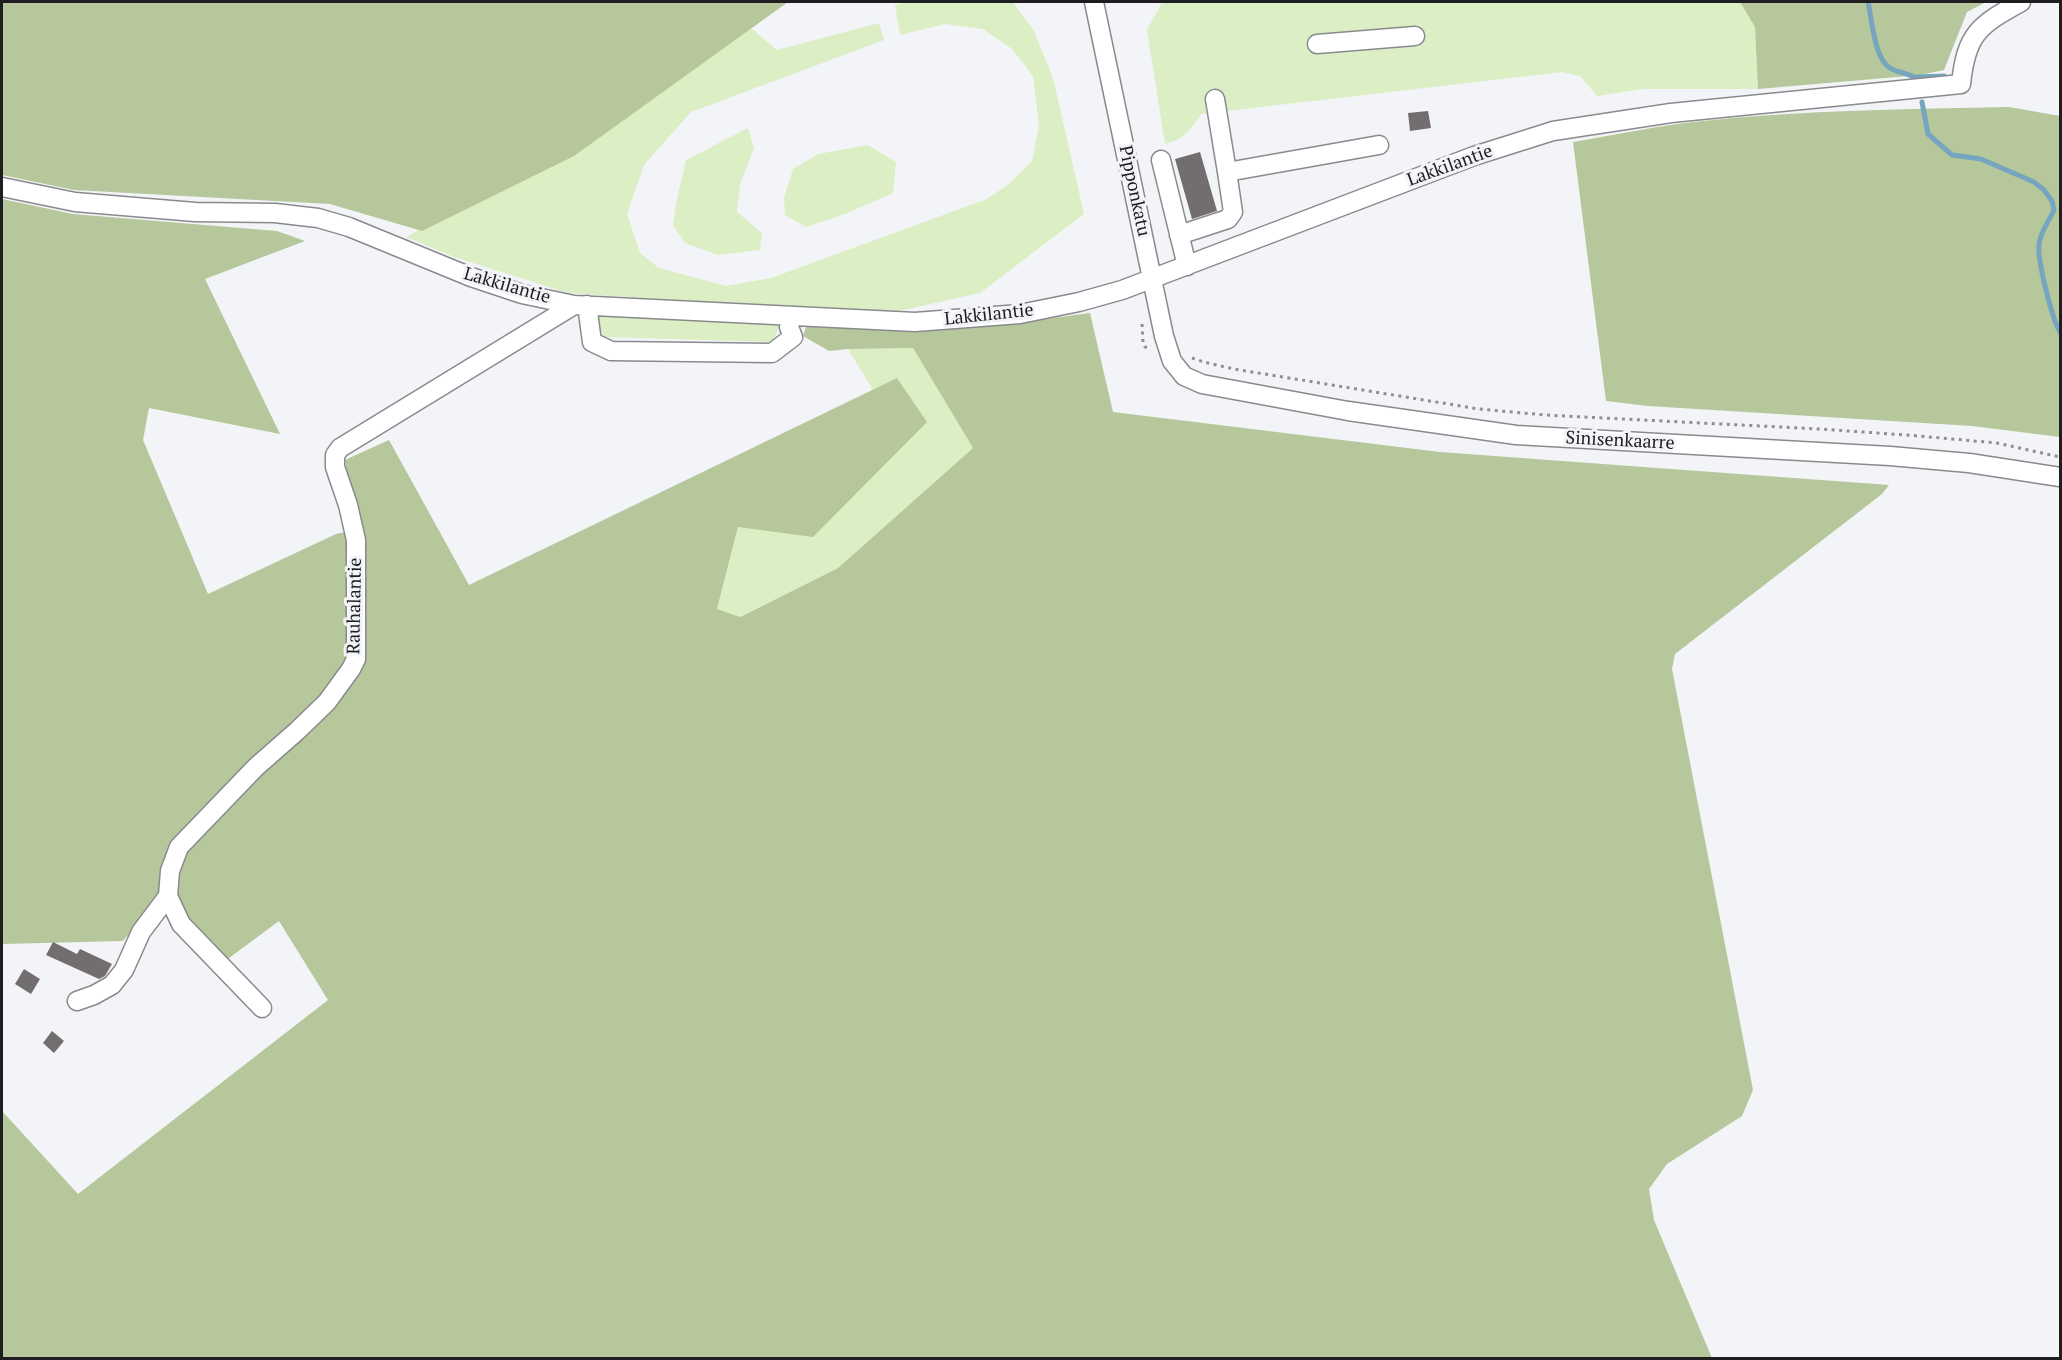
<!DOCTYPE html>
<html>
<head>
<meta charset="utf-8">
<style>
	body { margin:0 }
	#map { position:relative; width:2062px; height:1360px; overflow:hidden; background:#f3f4f8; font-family:"PT Serif",serif }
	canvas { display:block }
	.frame { position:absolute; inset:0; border:3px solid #1e1e20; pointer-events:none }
</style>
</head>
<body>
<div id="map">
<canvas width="2062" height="1360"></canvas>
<div class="frame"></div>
</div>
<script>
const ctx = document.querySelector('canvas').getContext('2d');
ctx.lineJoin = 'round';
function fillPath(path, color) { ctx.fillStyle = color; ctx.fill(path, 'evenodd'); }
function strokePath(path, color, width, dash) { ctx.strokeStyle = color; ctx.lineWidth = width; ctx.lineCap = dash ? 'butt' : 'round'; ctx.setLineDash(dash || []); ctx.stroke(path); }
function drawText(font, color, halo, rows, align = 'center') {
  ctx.font = font + ' "PT Serif",serif'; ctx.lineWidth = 6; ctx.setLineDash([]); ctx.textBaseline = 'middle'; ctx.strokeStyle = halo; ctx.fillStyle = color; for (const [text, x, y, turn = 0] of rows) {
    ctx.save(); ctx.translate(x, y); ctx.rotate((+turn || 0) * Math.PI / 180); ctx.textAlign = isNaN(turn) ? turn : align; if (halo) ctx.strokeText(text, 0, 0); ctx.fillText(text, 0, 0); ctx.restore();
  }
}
fillPath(new Path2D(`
	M906,2H1013L1034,31L1053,78L1084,214L980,293L885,314L568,293L454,257L406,237L565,151L745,23L777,50L879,23L884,40L691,112L644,165L627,214L640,253L659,268L726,286L771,278L987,199L1009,184L1032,161L1039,125L1033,76L1012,49L983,29L945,24L900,35L895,5Z
	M1162,2H1740L1755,27L1758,89H1642L1597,96L1580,76L1562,72L1201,114C1191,130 1184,139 1165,144L1147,30Z
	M748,128L754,148L740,184L737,212L762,233L760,250L718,255L685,243L673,225L677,199L686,160Z
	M868,145L896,162L893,193L845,214L806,227L785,215L784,198L793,169L818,154Z
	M595,315L780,323L773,342L603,337Z
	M913,348L973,448L838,568L739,617L717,610L740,520L927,422L897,378L873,390L848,349Z`), '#dceec3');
fillPath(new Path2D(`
	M2,2H788L574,156L422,231L330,204L74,190L2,175Z
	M1740,2H1986L1967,12L1944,70L1920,75L1758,89L1755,27Z
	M2009,107L2060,116V437L1972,426L1648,406L1606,401L1573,142C1616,135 1660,125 1703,121C1805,110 1907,109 2009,107Z
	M2,199L73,214L277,231L305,241L205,279L280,434L149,408L143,440L208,594L336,534L355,530L345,460L389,440L469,585L897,378L927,422L813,537L738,527L717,609L740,617L838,568L973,448L913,348L848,349L829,351L803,336L807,324L917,330L1030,321L1090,313L1113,412L1440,452L1889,485L1882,494L1675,654L1672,669L1753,1090L1742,1116L1667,1164L1649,1189L1654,1220L1712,1358H2V1111L78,1194L328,1000L279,921L217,967L167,887L123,941L2,944Z`), '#b5c79b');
strokePath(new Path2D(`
	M1868,2C1872,19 1874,58 1890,68C1899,74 1910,72 1919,81
	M1916,77L1944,76
	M1922,102L1928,134L1952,155L1981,159L2034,182L2044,190L2052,201L2054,210C2049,221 2040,232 2039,245C2037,259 2052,319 2060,332`), '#76a6bf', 5);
fillPath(new Path2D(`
	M1428,111L1431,128L1410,131L1408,113Z
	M1200,152L1217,211L1192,219L1175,159Z
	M53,942L77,954L80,949L112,964L105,976L99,979L46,955Z
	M24,969L40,979L31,994L15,984Z
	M52,1031L64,1041L54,1053L43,1043Z`), '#726e6f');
const minor = new Path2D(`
	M1094,2L1164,336L1172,361L1184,376L1202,384L1348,411L1516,435L1890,456L1969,463L2060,477
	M1317,44L1415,36
	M1215,99L1227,172
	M1161,160L1187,266
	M2,187L75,202L195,212L275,213L318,218L349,227L471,277L522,294L574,305L915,322L1020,314L1079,302L1122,290L1474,156L1553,131L1671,113L1961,84C1966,34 1979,25 2021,2
	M1179,235L1228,219L1233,212L1227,172L1379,145
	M587,305L592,342L611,351L772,353L793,337L789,327L791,316
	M77,1001L94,995L112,985L124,970L141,932L168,896
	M262,1008L181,924L168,896L170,871L179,847L256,767L297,731L327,702L351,669L356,659V540L348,505L335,467V455L340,448L574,305`);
strokePath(minor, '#898a8e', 21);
strokePath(new Path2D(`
	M1142,324L1143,343L1145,347L1151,348
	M1192,358L1204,362L1234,369L1479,409L1545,415L1819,429L1907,435L1997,443L2060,457`), '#8f8f92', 3, [3, 4.5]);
strokePath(minor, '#fff', 18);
drawText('18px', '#1e1e20', '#f3f4f8', [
	["Lakkilantie",1450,166,-20],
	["Pipponkatu",1134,191,78],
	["Lakkilantie",507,286,16],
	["Lakkilantie",989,315,-6],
	["Sinisenkaarre",1620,441,3],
	["Rauhalantie",355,606,-89]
]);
</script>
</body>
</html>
